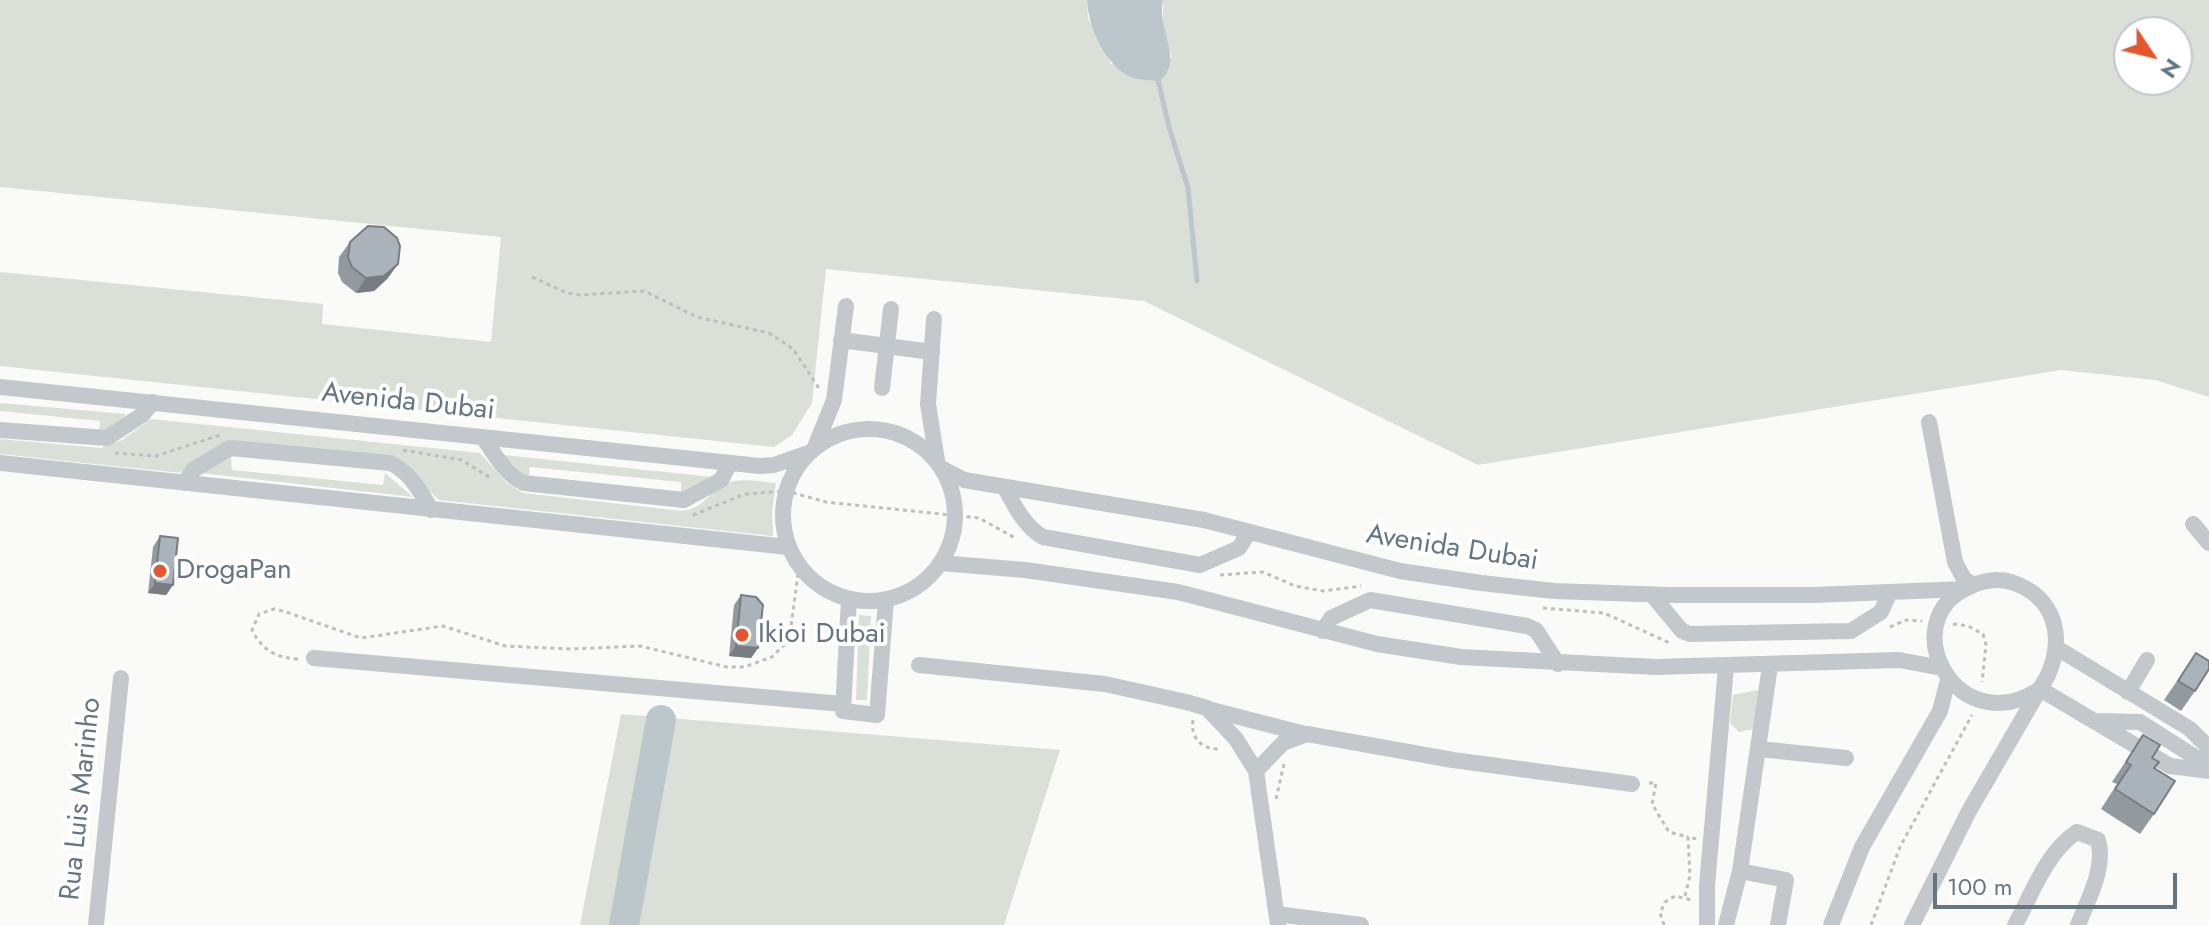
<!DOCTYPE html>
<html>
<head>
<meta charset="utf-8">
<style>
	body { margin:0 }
	#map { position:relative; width:2209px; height:925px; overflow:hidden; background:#fafaf8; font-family:Jost,sans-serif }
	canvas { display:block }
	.north { position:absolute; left:2113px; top:16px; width:80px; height:80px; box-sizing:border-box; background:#fff; border:2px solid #c1c8cd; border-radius:50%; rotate:125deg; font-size:22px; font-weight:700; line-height:32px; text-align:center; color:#657683 }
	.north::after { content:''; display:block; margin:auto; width:28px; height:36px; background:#e4572e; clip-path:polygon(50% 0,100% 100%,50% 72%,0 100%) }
	.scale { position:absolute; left:1933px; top:873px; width:244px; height:36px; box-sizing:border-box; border:4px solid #657683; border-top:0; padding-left:10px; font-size:24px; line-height:28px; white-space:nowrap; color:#657683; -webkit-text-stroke:6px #fff; paint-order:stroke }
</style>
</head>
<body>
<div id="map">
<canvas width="2209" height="925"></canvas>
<div class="north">N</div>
<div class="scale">100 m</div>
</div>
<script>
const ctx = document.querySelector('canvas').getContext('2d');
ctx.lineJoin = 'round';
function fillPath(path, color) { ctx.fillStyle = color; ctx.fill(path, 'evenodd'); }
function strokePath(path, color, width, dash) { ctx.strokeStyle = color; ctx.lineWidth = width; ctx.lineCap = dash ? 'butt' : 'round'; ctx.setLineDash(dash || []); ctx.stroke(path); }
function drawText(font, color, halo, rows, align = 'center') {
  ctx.font = font + ' Jost,sans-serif'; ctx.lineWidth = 8; ctx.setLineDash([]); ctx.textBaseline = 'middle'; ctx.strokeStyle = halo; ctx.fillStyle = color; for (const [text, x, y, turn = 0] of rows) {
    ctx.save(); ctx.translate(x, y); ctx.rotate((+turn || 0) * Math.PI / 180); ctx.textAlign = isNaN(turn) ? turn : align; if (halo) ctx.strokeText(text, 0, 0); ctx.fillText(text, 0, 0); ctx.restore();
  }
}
fillPath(new Path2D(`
	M0,0H1087L1088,18L1111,64L1172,57L1163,28V0H2209V397L2155,380L2061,370L1478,465L1144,301L826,269L812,403L792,435L774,447L0,366V272L323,304L322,324L491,342L501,237L0,187ZM2129,32H2177V80H2129Z
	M0,403L126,414L119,423L99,433L100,421L0,411Z
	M151,419L480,453L507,483L523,493L682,511C702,509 709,493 725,484C739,477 761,482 776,483L772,511L773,536L439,500L408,471L236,444L181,473L0,454V439L101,448L122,440Z
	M503,455L713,477L681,496V482L530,467L528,480Z
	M231,457L232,470L383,485L385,473L413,497L200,473Z
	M859,615L871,616L867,700H856Z
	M1758,690L1754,729L1739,732L1730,723L1733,695Z
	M621,714L1060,750L1004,925H580Z`), '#dadfd7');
fillPath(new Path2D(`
	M1087,0H1163C1156,29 1185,59 1160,81C1152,80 1142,81 1134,78C1106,69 1088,27 1087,0Z`), '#bbc7cb');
strokePath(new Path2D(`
	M1157,75L1169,127L1188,188L1197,281`), '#bbc7cb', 5);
strokePath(new Path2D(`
	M624,925L661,720`), '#bbc7cb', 30);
strokePath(new Path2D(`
	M532,277L567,293L581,295L644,291L697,317L769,333L793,349L820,390
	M403,450L462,460L492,479
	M115,453L156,456L220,435
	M693,515L745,494L786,491L826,502L979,518L1017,539
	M1220,575L1263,572L1295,586L1323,591L1361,586
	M1543,608L1604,613L1672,644
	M1953,624L1968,626L1983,634L1986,645L1982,682
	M1890,627L1906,620L1922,621
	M298,659C276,658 262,650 252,630L259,614L274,609L283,611L361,638L443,626L505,646L571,649L640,646L727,667H744L772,657L784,645L791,627L799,566
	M1193,720C1190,739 1203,750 1221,749
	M1649,783H1656L1652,804L1669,832L1688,837
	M1276,799L1284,764
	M1685,896L1690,876L1688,837L1697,839
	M1664,925L1660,913L1665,902L1675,896L1691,900
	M1871,925L1900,847L1972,715`), '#bbbfc2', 3, [4, 4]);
strokePath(new Path2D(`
	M934,319L928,404L937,461
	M841,340L932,352
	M0,387L760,466L774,465L808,453
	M882,388L891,309
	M1929,422L1955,562L1964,579L1974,585
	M783 515a86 86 0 1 1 172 0a86 86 0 1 1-172 0Z
	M0,430L107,438L142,415L153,402
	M483,437C494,454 506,475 524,483L684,500L721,480L730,463
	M815,447L834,400L846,306
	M0,463L788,547
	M943,469L964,480L1204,520L1400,571L1481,583L1554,591L1668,595H1814L1964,589
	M185,483L193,470L230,448L390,463C409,471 421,492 431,510
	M1005,488C1014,505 1025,527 1043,537L1200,565L1239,548L1249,532
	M2193,524L2209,543
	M940,563L1025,570L1178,592L1377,644L1461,657L1656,667L1899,660L1942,668
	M1652,595L1682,631L1690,634L1851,631L1881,612L1890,592
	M849,599L843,711L877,715L886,600
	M1323,631L1331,618L1370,600L1527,626L1536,630L1558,664
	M2057,648L2190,729L2209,748
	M314,658L843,704
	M919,665L1105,684L1186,702L1207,708L1236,739L1256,771L1283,743L1307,734L1453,760L1632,784
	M2040,689L2170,766L2209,771
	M2128,692L2147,660
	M1208,709L1305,734
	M2096,721L2140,722L2209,766
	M1759,749L1846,758
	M1256,771L1278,925
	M1740,871L1786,880L1778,925
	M1277,914L1361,925
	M96,925L121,678
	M1707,925V886L1726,667
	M1726,925L1740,871L1770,666
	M1831,925L1862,847L1940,711L1948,680
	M1912,925L1969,811L2048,675C2065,636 2055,596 2011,582C1997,578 1982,581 1969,587C1892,621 1957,744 2040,689
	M2015,925C2032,894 2047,851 2077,832L2098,840C2106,868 2088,899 2078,925`), '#c3c8cc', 16);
fillPath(new Path2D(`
	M350,242L398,264L387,279L374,291L356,293L342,282L338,273L339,257Z
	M160,536L173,585L166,595L148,593L153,547Z
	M741,595L758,648L751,658L729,656L734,605Z
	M2196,653L2195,691L2181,711L2164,700Z
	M2143,735L2152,758L2154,768V814L2140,834L2101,809L2117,784L2112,782Z`), '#929a9f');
fillPath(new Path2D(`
	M398,264L387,279L374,291L356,293L366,278Z
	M155,583L173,585L166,595L148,593Z
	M736,646L758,648L751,658L729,656Z`), '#777d82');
const building = new Path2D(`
	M368,226L384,227L397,238L400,246L398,264L384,276L366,278L352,267L348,258L350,242Z
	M160,536L178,538L173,585L155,583Z
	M741,595L756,597L763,605L758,648L736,646Z
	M2196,653L2209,661V669L2195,691L2178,681Z
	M2143,735L2160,745L2152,758L2159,762L2154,768L2175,781L2154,814L2115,789L2131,765L2126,762Z`);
fillPath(building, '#aab3b9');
strokePath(building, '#777d82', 2);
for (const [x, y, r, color] of [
	[160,571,8,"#e4572e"],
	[742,635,8,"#e4572e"]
]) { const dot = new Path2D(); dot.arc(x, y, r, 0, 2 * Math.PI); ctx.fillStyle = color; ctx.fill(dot); strokePath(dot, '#fff', 3); }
drawText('28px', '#657683', '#fff', [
	["Avenida Dubai",408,403,6],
	["Avenida Dubai",1452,549,9],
	["Rua Luis Marinho",82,799,-84]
]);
drawText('28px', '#657683', '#fff', [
	["DrogaPan",176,571],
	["Ikioi Dubai",758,635]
], 'left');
</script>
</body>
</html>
